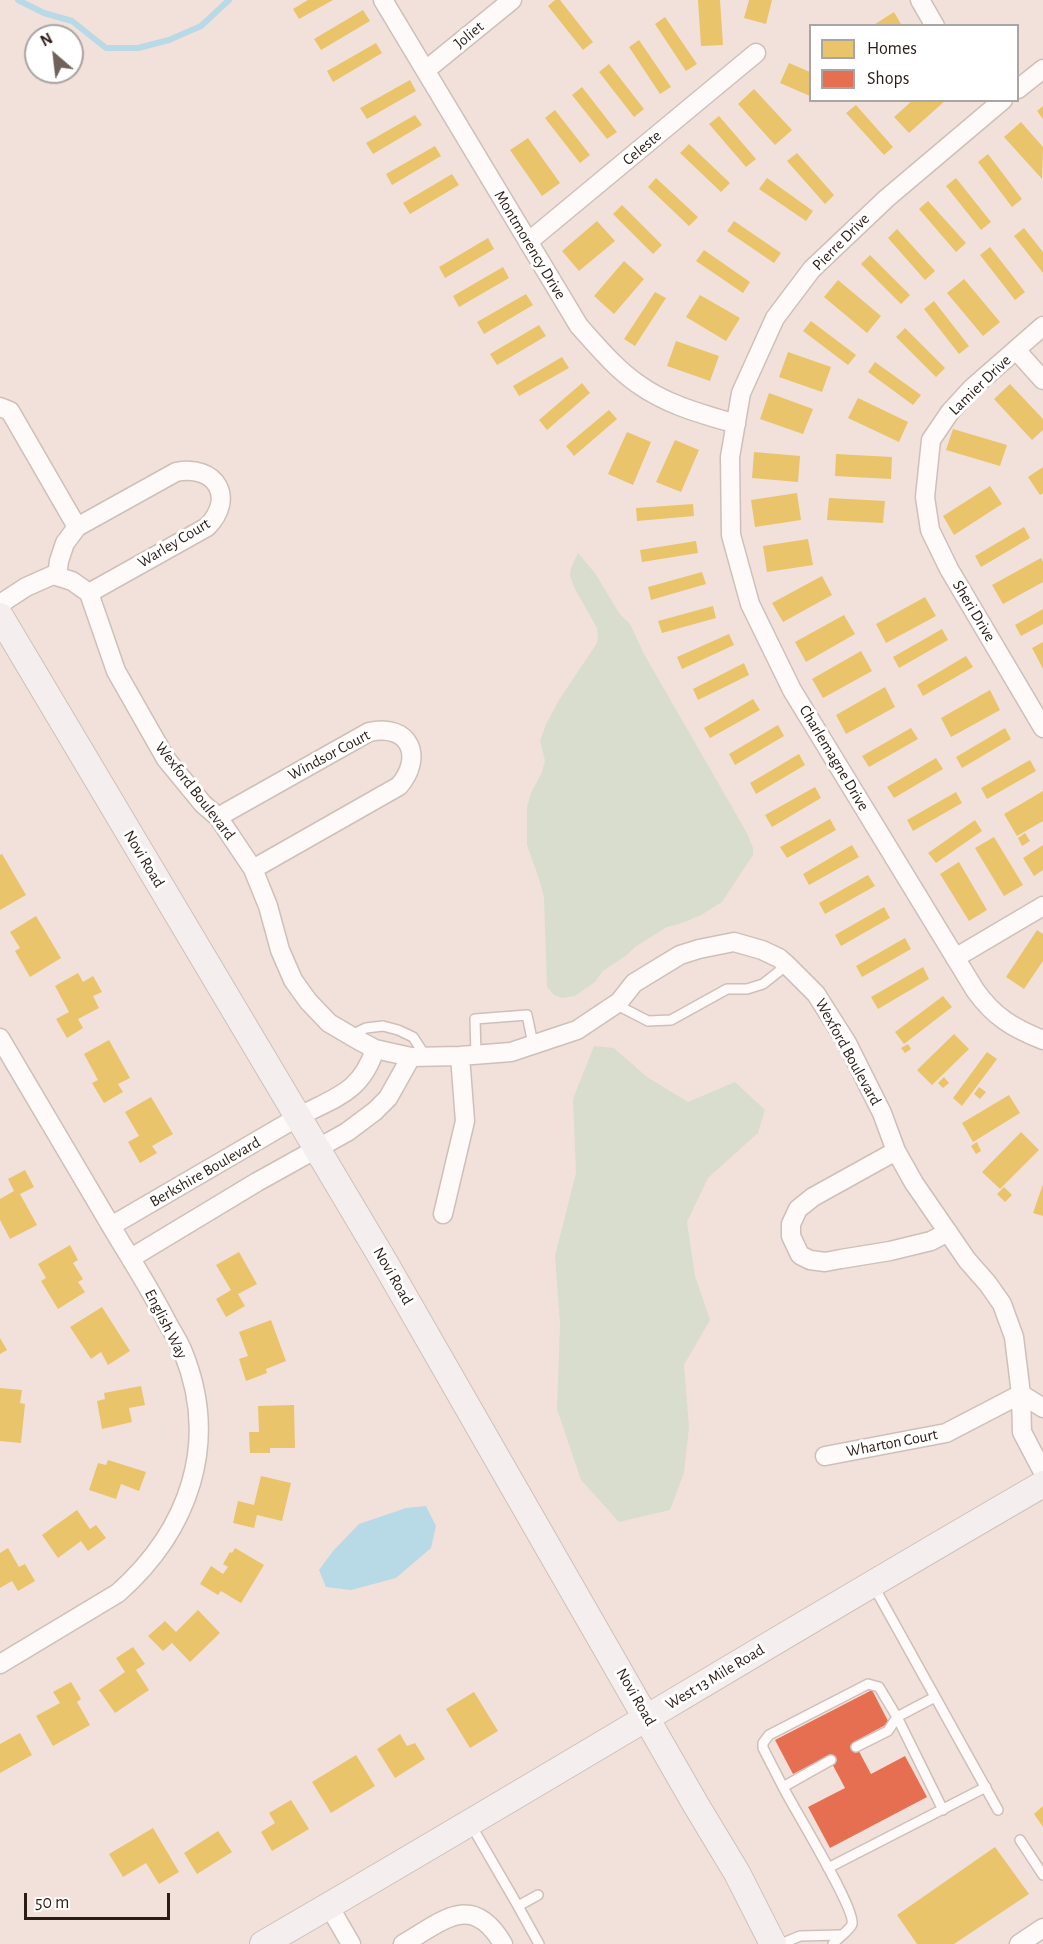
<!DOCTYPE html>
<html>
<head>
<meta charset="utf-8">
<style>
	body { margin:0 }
	#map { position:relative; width:1043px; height:1944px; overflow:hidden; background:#f2e1da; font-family:"Alegreya Sans",sans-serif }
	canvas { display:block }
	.legend { position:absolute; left:809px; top:24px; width:210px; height:78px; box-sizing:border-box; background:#fff; border:2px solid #aaa4a2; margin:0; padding:8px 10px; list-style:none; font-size:18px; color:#2a1c16 }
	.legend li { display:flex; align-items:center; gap:12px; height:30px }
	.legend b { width:30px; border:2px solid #aaa4a2 }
	.north { position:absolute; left:24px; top:24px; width:60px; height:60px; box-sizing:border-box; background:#fff; border:2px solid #aaa4a2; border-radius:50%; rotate:332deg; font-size:16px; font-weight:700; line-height:24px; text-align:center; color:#2a1c16 }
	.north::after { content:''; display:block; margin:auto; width:21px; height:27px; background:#70615b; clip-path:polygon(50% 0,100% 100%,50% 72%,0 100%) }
	.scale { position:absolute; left:24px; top:1893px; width:146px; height:27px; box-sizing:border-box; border:3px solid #2a1c16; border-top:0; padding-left:8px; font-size:18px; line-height:21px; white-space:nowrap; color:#2a1c16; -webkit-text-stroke:4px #fff; paint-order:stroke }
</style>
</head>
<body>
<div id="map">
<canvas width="1043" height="1944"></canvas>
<ul class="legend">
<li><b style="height:16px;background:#e9c46a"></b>Homes</li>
<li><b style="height:16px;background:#e76f51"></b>Shops</li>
</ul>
<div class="north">N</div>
<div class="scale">50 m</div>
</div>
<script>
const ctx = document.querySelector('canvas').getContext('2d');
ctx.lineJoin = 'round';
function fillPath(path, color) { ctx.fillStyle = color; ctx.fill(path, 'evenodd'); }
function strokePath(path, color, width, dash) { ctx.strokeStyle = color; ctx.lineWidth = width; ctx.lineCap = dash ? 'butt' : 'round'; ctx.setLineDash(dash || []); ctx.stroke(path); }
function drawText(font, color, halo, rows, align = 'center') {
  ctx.font = font + ' "Alegreya Sans",sans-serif'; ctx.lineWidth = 6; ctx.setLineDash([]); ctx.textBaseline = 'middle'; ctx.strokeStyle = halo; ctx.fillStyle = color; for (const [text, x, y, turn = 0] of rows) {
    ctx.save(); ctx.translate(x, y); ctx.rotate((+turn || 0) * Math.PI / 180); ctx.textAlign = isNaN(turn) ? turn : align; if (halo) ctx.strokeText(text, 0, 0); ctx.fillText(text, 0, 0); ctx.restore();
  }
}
fillPath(new Path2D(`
	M578,553L595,573L619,613L630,624L644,654L747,833L753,848V855L722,902L701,915L682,923L667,927L635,947L627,955L603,971L595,982L575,996L562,998L554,995L547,987L544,898L540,882L527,845V807L531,793L542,772L545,761L540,741L546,724L559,700L597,643L598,637L597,628L575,589L570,576L571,568Z
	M594,1046L614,1048L647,1077L688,1102L735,1082L765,1110L758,1133L708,1178L687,1222L695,1276L710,1320L684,1365L689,1427L684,1473L670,1510L619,1522L581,1480L557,1409L560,1324L555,1256L576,1173L573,1099Z`), '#d9ddcd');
fillPath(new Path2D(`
	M426,1506L436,1526L431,1548L396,1578L351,1590L326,1587L319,1570L333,1551L359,1524L406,1508Z`), '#b8d9e6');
fillPath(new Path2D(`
	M308,0H333L299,19L293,9Z
	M555,0H560L593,42L583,50L548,6Z
	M698,0H720L723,45L701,46Z
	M749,0H772L766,24L744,18Z
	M363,10L370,21L321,50L314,39Z
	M894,12L902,26H872Z
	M665,17L697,64L686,71L655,24Z
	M639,40L671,87L660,94L629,47Z
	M376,43L382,53L333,82L327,71Z
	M789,63L810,72V96L780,83Z
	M609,64L644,109L634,117L599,72Z
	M410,80L416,91L367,119L360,108Z
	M582,87L617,132L607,139L572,95Z
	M754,89L792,130L775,145L738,104Z
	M913,100H946L909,133L894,117Z
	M856,105L893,147L884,155L846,113Z
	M1043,106V119L1037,111Z
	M555,110L590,155L580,163L545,118Z
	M415,115L422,125L373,154L366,143Z
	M719,116L756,159L746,167L709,124Z
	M1021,122L1043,147L1042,179L1004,137Z
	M528,138L560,183L542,196L510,150Z
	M689,144L730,183L721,192L680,153Z
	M435,146L441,156L392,185L386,174Z
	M797,153L834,195L825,204L787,161Z
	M988,154L1022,199L1012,207L978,162Z
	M452,174L459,185L410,214L403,203Z
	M656,178L698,217L689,226L648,187Z
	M767,178L813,211L806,221L759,189Z
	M956,178L991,222L981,230L946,186Z
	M928,201L966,243L956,252L919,209Z
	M622,205L662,245L653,254L613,214Z
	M597,221L615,241L579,271L562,251Z
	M734,221L781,253L774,263L727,231Z
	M1024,228L1043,252V273L1014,236Z
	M897,229L935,271L925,280L888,238Z
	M488,238L494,249L445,278L439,267Z
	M990,247L1025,292L1015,300L980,255Z
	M704,250L750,282L743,293L696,261Z
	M870,255L910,295L901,304L861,264Z
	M624,261L644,279L614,314L594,296Z
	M503,267L509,278L459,307L453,296Z
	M964,279L1000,322L983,336L947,293Z
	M838,280L881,316L867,333L824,297Z
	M655,292L666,298L635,346L624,339Z
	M526,294L533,305L484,334L477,322Z
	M700,295L740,318L726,341L686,317Z
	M934,301L969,346L959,354L924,309Z
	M811,321L856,355L848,365L803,331Z
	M539,325L546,336L497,365L490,354Z
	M905,328L945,368L936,377L896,337Z
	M676,341L719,356L710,381L667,366Z
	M788,352L831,367L822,392L779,377Z
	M562,357L569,368L519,396L513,386Z
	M875,362L921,395L913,405L868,372Z
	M582,383L590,393L547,430L539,420Z
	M1010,384L1043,419V430L1032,440L994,399Z
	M769,393L813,409L803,434L760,419Z
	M858,398L908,422L899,442L848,418Z
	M609,410L617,419L574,456L566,446Z
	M953,429L1007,445L1000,466L946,450Z
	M627,432L651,442L633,485L608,474Z
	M675,440L699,450L681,492L656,482Z
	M754,452L800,456L798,482L752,478Z
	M836,454L892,457L891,479L835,476Z
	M1043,467V493L1040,495L1028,477Z
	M990,486L1002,504L954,535L943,516Z
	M797,493L801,520L755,527L751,500Z
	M829,498L885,501L883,523L827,520Z
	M693,504L694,516L637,521L636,508Z
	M1024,527L1030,538L981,567L975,556Z
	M808,539L813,565L767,572L763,546Z
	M696,541L698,553L642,562L640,550Z
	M1041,558L1043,562V582L1003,604L992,585Z
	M702,572L706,584L651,600L648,587Z
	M822,576L832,595L783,622L772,603Z
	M925,597L936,616L886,643L876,624Z
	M713,606L716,618L662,633L658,621Z
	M1043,609V624L1021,636L1015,625Z
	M844,615L855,634L806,662L795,642Z
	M942,629L948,640L899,668L893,657Z
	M729,634L734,645L682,669L677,657Z
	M1043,642V669L1032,648Z
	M861,651L872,671L823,698L812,679Z
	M966,656L973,667L923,696L917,685Z
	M744,663L749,675L698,700L693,689Z
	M885,687L895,707L846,734L836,715Z
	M990,690L1000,710L951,737L941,718Z
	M753,699L760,710L710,738L704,728Z
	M778,725L784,736L735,765L729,754Z
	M911,728L918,739L869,767L862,756Z
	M1005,728L1011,739L962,768L956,757Z
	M799,754L805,765L756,794L750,783Z
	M936,758L943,769L894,798L887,787Z
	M1030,760L1036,771L987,799L981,788Z
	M815,787L821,798L772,827L765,815Z
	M1043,791V821L1017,836L1004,814Z
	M956,792L962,803L913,831L907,820Z
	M830,819L836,830L787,858L780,847Z
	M975,820L982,831L936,863L928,853Z
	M1025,833L1030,841L1022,846L1018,838Z
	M994,837L1023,885L1004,896L975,848Z
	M852,845L859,857L809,885L803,874Z
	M1043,845V870L1034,876L1023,858Z
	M2,854L26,895L0,910V855Z
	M959,862L987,910L969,921L940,874Z
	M868,875L875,886L825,914L819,903Z
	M884,907L890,918L841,946L835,935Z
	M36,916L61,958L30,977L15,951L20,948L10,932Z
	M1037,930L1043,934V961L1024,989L1006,977Z
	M905,938L911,949L862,977L856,966Z
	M923,967L929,979L878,1009L871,997Z
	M78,973L83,982L93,976L102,992L93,996L99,1008L78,1019L83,1028L67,1038L56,1019L69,1012L55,986Z
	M943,996L952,1007L904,1044L895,1032Z
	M954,1034L969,1049L932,1085L917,1070Z
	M109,1040L130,1078L118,1084L123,1092L104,1103L92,1083L98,1080L84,1054Z
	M908,1044L911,1049L905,1053L901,1048Z
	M987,1052L997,1059L962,1106L953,1098Z
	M944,1077L949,1083L943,1088L938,1083Z
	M979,1087L986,1092L980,1099L974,1094Z
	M1009,1095L1020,1113L973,1142L962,1123Z
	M151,1097L173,1134L152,1146L157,1153L140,1163L128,1142L139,1136L125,1112Z
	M1021,1132L1039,1150L1000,1189L982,1172Z
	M977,1142L981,1151L976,1154L971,1146Z
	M25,1170L34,1187L20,1194L37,1225L10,1239L0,1220V1199L14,1191L8,1179Z
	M1043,1184V1216L1033,1213Z
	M1004,1187L1012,1195L1005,1202L997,1194Z
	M70,1245L78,1260L73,1263L83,1279L78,1282L85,1292L58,1309L41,1281L46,1278L38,1264Z
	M239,1252L257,1284L238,1294L245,1306L226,1317L216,1299L231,1290L216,1265Z
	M102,1307L130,1351L108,1365L101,1352L91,1359L70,1327Z
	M271,1320L286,1361L266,1369L267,1373L246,1381L239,1359L248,1356L239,1332Z
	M0,1338L7,1350L0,1354Z
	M141,1386L145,1405L129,1408L132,1422L102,1429L97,1401L105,1399L104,1393Z
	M0,1388L22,1390L20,1403L25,1404L21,1443L0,1441Z
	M294,1405L295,1448H270V1453H250L249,1432H259L258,1406Z
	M108,1460L146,1472L139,1491L121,1484L116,1499L89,1490L98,1463L106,1465Z
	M261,1476L291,1483L282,1521L257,1515L254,1528L233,1523L238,1501L254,1505Z
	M77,1510L90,1529L96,1525L106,1538L88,1551L81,1541L58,1558L42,1535Z
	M8,1548L19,1567L25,1564L35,1581L18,1591L12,1581L0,1588V1553Z
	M235,1548L264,1565L241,1603L221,1591L218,1595L200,1584L211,1566L223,1574L228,1567L223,1564L230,1552L232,1553Z
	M198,1610L220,1633L190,1662L172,1643L163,1651L148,1636L165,1621L176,1632Z
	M133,1647L145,1664L136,1670L149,1690L115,1713L99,1690L125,1672L116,1658Z
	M71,1682L81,1699L77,1702L90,1725L53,1746L36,1716L60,1703L53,1692Z
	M474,1692L498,1731L470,1748L446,1709Z
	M20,1733L32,1755L0,1773V1744Z
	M400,1734L407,1746L415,1743L425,1759L395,1778L377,1749Z
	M356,1755L375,1786L331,1813L312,1782Z
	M291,1800L309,1829L272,1851L261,1832L275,1823L269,1813Z
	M1043,1806V1827L1034,1814Z
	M153,1828L179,1872L159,1884L146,1863L123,1877L109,1854Z
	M218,1831L232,1852L197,1874L184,1853Z
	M995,1847L1029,1894L954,1944H917L897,1915Z`), '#e9c46a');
fillPath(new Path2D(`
	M872,1690L889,1723L854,1742L871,1774L905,1756L927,1797L830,1848L808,1807L845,1788L828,1756L793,1774L775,1740Z`), '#e76f51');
strokePath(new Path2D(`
	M18,0L44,13L72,21L106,48H138L169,40L201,26L229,0`), '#b8d9e6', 6);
const lane = new Path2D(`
	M615,1004L648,1021L671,1020L727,989H747L763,984L787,965
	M351,1035L366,1028L383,1026L398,1030L413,1037L426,1057
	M476,1055L475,1019L527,1015L533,1044
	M873,1585L998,1810
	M856,1747L888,1731L897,1717L935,1697
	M831,1760L783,1787C793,1807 856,1909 852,1924C851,1929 838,1938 833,1944
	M783,1787L763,1748V1743L769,1735L868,1684L879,1687L897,1717L943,1810
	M471,1825L518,1906
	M1020,1840L1043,1875
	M828,1868L986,1787
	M538,1895L518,1906L539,1944
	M781,1944L800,1936L840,1935`);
const street = new Path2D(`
	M383,0L579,326C597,346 616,369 638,384C667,405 702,414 736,424
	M920,0L935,26
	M426,70L512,0
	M1018,89L1043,69
	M1003,100L887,198L812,269L775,318L741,393L730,457L731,535L750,604L792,690L975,990C994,1017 1013,1028 1043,1040
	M528,242L756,53
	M1043,326L971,389L950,412L931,440L925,497L930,530L949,569L1043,728
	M1016,350L1043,380
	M0,407L10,411L77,527
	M57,576L59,561L65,543L77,527L176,472C216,464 236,498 207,527L89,593
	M0,604L26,587L53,575L72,581L89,593L116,671L166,759L203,804L218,817L253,869L268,906L280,950L293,980L308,1001L329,1023L358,1040L375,1049L411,1057L460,1056L511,1052L577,1030L619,1002L634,983L680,955L699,949L734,942L762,950L779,958L787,965L816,994L847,1043L882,1113L896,1151L914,1183L967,1260L988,1284L1002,1304L1014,1337L1021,1394L1022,1432L1043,1472
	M218,817L369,732C410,723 424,757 399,786L253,869
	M955,958L1043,906
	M0,1038C37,1101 74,1163 111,1226C130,1258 151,1290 168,1324C173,1333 179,1342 183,1352C220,1443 189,1530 118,1593L0,1664
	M896,1151L813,1197L798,1209L791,1224V1236L800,1255L810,1260L825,1262L841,1259L890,1251L931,1241L948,1232
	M443,1214L465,1121L460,1056
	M111,1226L298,1117C335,1097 361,1093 375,1049
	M131,1258L257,1182L347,1132L375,1111L388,1098L411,1057
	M1021,1394L1043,1408
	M825,1456L946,1433L1021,1394
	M329,1906L351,1944
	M403,1944C443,1921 472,1891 503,1944
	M1019,1944L1043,1928`);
const secondary = new Path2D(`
	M0,616L385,1263L696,1805L737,1873L773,1944
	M263,1944C524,1793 782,1635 1043,1484`);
strokePath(lane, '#cec0b9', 12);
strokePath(street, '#cec0b9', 21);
strokePath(secondary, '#cec0b9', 28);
strokePath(lane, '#fdfaf9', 9);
strokePath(street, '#fdfaf9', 18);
strokePath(secondary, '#f5eeee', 26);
drawText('16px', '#2a1c16', '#fff', [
	["Joliet",469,35,-39],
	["Celeste",642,148,-40],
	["Pierre Drive",841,242,-45],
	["Montmorency Drive",530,245,59],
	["Lamier Drive",980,385,-44],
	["Warley Court",174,543,-31],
	["Sheri Drive",974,611,59],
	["Windsor Court",329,755,-28],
	["Charlemagne Drive",834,758,59],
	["Wexford Boulevard",195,791,52],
	["Novi Road",144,859,59],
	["Wexford Boulevard",848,1052,61],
	["Berkshire Boulevard",205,1172,-30],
	["Novi Road",393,1276,60],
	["English Way",166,1324,63],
	["Wharton Court",892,1443,-11],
	["West 13 Mile Road",715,1677,-31],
	["Novi Road",636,1697,60]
]);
</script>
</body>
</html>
